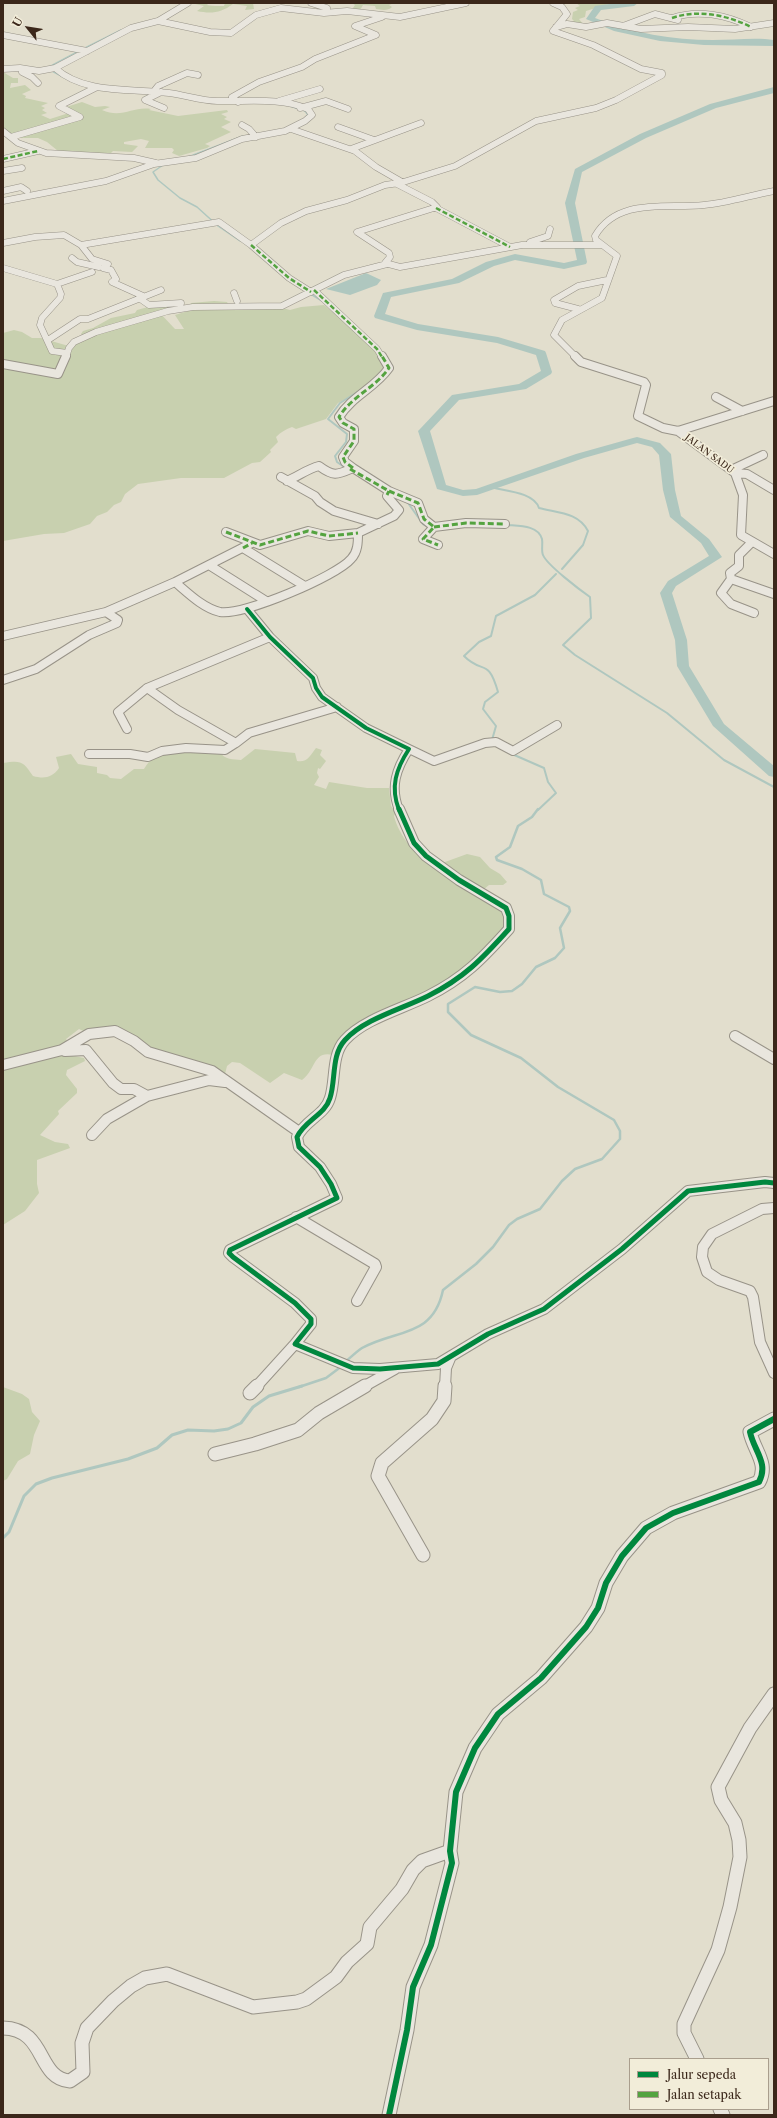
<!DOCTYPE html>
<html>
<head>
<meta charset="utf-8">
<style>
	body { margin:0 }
	#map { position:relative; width:777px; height:2118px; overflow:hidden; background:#e2decd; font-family:"Libre Caslon Text",serif }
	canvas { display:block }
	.frame { position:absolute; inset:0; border:4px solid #3b271a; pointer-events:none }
	.legend { position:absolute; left:629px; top:2058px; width:140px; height:52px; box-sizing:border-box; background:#f2edd9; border:1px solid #a99e8d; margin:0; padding:5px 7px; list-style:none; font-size:12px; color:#3b271a }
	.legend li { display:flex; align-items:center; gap:8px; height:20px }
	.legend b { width:20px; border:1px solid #a99e8d }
	.north { position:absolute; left:8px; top:8px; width:40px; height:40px; -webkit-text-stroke:3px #f2edd9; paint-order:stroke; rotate:300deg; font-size:11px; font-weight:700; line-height:16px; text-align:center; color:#3b271a }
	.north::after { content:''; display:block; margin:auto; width:14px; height:18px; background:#3b271a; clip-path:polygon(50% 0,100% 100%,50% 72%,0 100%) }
</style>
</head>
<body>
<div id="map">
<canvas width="777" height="2118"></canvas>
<div class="frame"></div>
<ul class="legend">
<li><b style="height:5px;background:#00873e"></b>Jalur sepeda</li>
<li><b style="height:5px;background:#54a340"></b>Jalan setapak</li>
</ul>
<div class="north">U</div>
</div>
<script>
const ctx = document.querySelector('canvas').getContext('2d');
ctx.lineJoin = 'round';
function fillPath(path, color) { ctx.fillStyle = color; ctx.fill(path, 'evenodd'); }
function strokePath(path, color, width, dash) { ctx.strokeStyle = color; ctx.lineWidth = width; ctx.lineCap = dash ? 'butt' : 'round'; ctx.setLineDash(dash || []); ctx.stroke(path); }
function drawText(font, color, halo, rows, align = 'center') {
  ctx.font = font + ' "Libre Caslon Text",serif'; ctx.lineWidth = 3.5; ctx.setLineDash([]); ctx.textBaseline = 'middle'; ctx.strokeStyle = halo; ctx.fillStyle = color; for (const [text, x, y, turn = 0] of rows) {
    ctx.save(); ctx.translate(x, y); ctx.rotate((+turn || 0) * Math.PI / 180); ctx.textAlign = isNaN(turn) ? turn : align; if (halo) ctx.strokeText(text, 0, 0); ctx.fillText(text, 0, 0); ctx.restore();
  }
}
fillPath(new Path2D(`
	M191,3H209L207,5C208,6 222,6 224,6L225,3H253L254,9L245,10L247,6L233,4C221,13 211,14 197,11L204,6Z
	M352,3H394L389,5L392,7C388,11 382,10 376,9L375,6L363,5L359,12L351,11L355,5Z
	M576,3H612L586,11L585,17L579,19L583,24L567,23L574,21L572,19L573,12L578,10L575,8L580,6Z
	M3,72L13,78H18V83H11L10,88L25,85L31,90L22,94L26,96L25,98L48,103L41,106L45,108L42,110L47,113L41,115L50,119L69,113L66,107L82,102L95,107L105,106L110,107L102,110C122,119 133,106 151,109L149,110L178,116L227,110L228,112L221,114L227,117L224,119L231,122L221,127L231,132L205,144L210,146L207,148L179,156L172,153L174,150L172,148H145L149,141L141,139L124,142V144L138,146L132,152L113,151L109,155L58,151L47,142L38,138H16L3,130Z
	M214,301L227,302L229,306L279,307L290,310L301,307L324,305C346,323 374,343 386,369L367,387L338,403L326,419L296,429L292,427C286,429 281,432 276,437L278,442L270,450L271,452L260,462L252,463L224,478H181L138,484L125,494L121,502L114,505L107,512L97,516L90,524L64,533L44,534L3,541V333L14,330L22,332L32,338H41L72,347L84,338L81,334L83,331L93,328L111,318L135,313L137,310L148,307L167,306V309L159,312L175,329H184L175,315L188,311L191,303Z
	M316,748L322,750L320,755L326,761L320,769L318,768L317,773L319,777L314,785L326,789L329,782L367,788H389L391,806L396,812L394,816C399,836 416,856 434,866L467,854L480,857L490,868L500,874L507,882L503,885H489L483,890L502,909L507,929L464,973L358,1027L333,1055C313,1050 316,1070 302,1080L284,1073L270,1083L240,1063L232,1062L227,1066L225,1074L154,1053L121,1032L88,1033L79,1029L66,1039L68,1042L64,1054L84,1058L85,1061L67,1070L66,1075L77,1089V1093L58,1111L59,1114L40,1135L55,1142L68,1144L70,1148L37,1160V1184L39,1193L25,1211L3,1225V763C21,760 23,761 33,776C44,779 52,778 59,768L56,757L71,754L78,764L97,767V773L107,775L110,778L121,779L134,769H144C146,766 149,761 152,759C166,747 203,751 220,752C224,760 234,759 241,760L255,749L295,753L297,761C307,763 310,756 316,748Z
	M3,1387L22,1394L29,1399L32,1412L40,1421L34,1435L30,1454L18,1461L7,1479L3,1481Z`), '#c8d0af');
fillPath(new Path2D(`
	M366,273L381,280L377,285L350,295L326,289Z`), '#afc7bf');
strokePath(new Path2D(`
	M83,49L121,30
	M49,67L79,51
	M50,70L67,79
	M290,106L305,111L308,115L306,117
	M188,157L243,136
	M163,165L153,172L158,180L180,198L197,207L218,226L240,241
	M296,285L322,301`), '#afc7bf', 1.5);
strokePath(new Path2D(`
	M347,469L337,462L335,456L346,442L347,434L328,419L340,403L359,391
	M490,487C505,491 534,492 539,508C557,513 578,512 588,531L583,545L562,569
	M408,503L423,524L431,528
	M507,525C519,526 538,525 542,539C543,544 541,551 543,555C547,565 580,590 590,597L591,618L563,645L575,655L667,713L724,760L774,787
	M492,740L496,726L483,709L485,702L498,692C488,657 483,675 464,656L479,642L491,636L496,616L535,595L556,574
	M512,754L544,768L548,782L556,793L538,810`), '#afc7bf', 2);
strokePath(new Path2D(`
	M345,1362C350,1358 356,1352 362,1348C396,1329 433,1338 443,1290L476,1264L493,1247L509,1225L517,1219L540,1209L562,1181L575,1169L602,1159L620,1139V1131L614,1120L558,1087L521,1058L471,1035L448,1012V1004L475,987L500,992L512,991L522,984L536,967L555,958L564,948L560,928L570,911L569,907L544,894L541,880L522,869L497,860L496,857L510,847L518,826L532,817L538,809
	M299,1387L326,1378L342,1366`), '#afc7bf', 2.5);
strokePath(new Path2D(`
	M3,1538L9,1532L24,1496L36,1484L52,1478L128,1459L157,1448L172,1435L188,1430L214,1431L228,1429L241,1423L253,1407L269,1396L302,1386`), '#afc7bf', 3);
fillPath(new Path2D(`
	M616,3H638L634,6L601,10L595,18C633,33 672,40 713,40C730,40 748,38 765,39L774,40V46L704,45L660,41L614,31L586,19L595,6Z
	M774,87V93L716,108L646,138L582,172L575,203L587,262L586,264L564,269L515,260L494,266L459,283L391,297L385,314L418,324L498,337L545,351L546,353L552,372L551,374L526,389L459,400L430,431L446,485L463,490L476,489L576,454L633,438L637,437L660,443L671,454L675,490L681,516L709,539L722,557L676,586L672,593L687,640L689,666L724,724L774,766V777L769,776L713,726L677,666L675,640L660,593L668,581L709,556L701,543L670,517L663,490L659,455L652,447L637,443L584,458L477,495L463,496L437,489L418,431L420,429L452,395L519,384L541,371L536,355L497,343L417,330L375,318L374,316L383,293L452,279L486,262L515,254L564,263L577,260L565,203L575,169L640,134L710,104Z`), '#afc7bf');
const minorFar3 = new Path2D(`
	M311,3L327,8
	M553,3L562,7L567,14L553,31L593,45L641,69L662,73V75L616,100L596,108L536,121L455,166L397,184L432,202L437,207L357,232L389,253L390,257L385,263L400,267L522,245H602
	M672,18C698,9 727,15 751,27
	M158,21L188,3
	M623,26L655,14L678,20
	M556,27L567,24L586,27L607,23L641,29L688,27L735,29L774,23
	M3,35L87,51
	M3,69L20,68L39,71L55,68L131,28L158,21L210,32L231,33L256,15L281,8L324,13L347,11L400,17L466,3
	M22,72L32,77L38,83
	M154,91L158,86L187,73L198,75
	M161,92L145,100L164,108
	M279,101L320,89
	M238,102L232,97L259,82L302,67L315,59L376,35L355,26L382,17
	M300,108L326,101L348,109
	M242,125L249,129L256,137
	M338,127L374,140
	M291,129L355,151L376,167L402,182
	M3,131L18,143L46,153L134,158L156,163
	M11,137L80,117L59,106L97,87
	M351,149L421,123
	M3,159L38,151
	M3,171L22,168
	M3,191L21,187L27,191
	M3,201L106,181L154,164L196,158L242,139L285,131L305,121L312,115L308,109C280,97 247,102 217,101C201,101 185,95 169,93C132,88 85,95 55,68
	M436,208L510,247
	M530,242L548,236L550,229
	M3,243L35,237L64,235L81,245L219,222L251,245L281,223L306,211L347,200L385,185L399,183
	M81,245L92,259L108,264L103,268L111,270L116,279L112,282L143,296
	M251,245L289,278L311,292
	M72,258L77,262L99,267
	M3,268L57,284L61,294L60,298L42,318L40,325L52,351L67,353
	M57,284L92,272
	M314,290L377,349L382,357
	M234,293L237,301
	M139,298L149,305L181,303
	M578,309L555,303L554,300L578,286L607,280
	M48,340L80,319H88L161,290
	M66,357L69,348L74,342L96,332L168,311L193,307L282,306L344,275L387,264
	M576,357L554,335L562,320L602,298L617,256L596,240L595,236C618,197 666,209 704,205C728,203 751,195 774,191`);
const minorFar2 = new Path2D(`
	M575,356L581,362L644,382L646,385L638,416L663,428L678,431L774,401
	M3,364L58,374L66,356
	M716,397L742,411
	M678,431L735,473L743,495L741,535L774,554
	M353,468L345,462L343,457L354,441V429L343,423L339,417C352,396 375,388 389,368L382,356
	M731,470L763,455
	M735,473L747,474L774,490
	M281,477L315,496L320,502L334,511L378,524
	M389,491L418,503L424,519L434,527L423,539L438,545
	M434,527L466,523L505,524
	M226,532L260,545L308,531L329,536L358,533
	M752,542L739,555V566L730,573L731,579L721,593L731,604L754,613
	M243,548L303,585
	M209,565L266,601
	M731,579L774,594
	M175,582L252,543
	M247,609L270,637L313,678L316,688L322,697L366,728L409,749C396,769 390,787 399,810
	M3,636L106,612L175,582C188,593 203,608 220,612C243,616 337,576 351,559C358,552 358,542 358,533L394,516L399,510L387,496L389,491L353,468C337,475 334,477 319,466C307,469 299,476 287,481
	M270,637L147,688L178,710L236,743L249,733L337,707
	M3,680L36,669L89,635L117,623L118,620L106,612
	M127,729L118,712L147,688
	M409,749L434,761L485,743L496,742L513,751L557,725
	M89,754H130L148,757L162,751L186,748L225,750L236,743`);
const minorFar1 = new Path2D(`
	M399,809L414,843L426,856L459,880L506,908L509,916V929C482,959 464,978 428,996C402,1009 364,1019 345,1040C331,1055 336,1080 330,1098C325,1115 305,1120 297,1137L299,1147L320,1167L331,1184L337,1198L230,1250L229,1253L233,1257L295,1303L311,1319V1324L295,1344L353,1368L380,1369L438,1364L488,1334L544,1309L622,1249L688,1191L765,1182L774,1183
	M735,1036L774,1059
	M65,1051L86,1050L113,1083L121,1089H134L147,1096
	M3,1065L62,1050L89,1034L115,1031L134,1041L148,1052L212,1071L299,1132
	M92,1135L107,1119L147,1096L209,1080L225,1082
	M774,1208L762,1209L712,1234L703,1247L702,1257L707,1272L719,1280L750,1291L753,1297L760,1342L774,1373
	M296,1217L375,1264L376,1267L357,1301
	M256,1387L295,1344
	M363,1387L395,1369
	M445,1387L446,1368L451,1356`);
const minor = new Path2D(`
	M250,1393L257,1386
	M215,1454L255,1444L298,1430L319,1413L365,1386
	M423,1555L378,1476L382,1463L432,1419L444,1401L445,1386
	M3,2028C47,2029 36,2078 70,2081L83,2072L82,2043L87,2028L113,2001L131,1986L145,1978L167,1974L253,2007L297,2002L306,1999L336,1977L347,1962L367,1944L370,1927L402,1889L413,1870L422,1861L450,1851
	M697,2059L684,2033V2024L718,1950L730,1907L740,1857L739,1840L735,1823L721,1800L718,1787L750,1728L774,1694
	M720,2109L723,2115
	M389,2115L407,2030L413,1987L431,1945L452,1863L450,1851L456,1792L475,1748L498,1714L541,1678L586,1627L598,1608L606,1583L622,1556L646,1528L673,1513L759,1482C769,1463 754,1451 750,1432L774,1419`);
strokePath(minorFar3, '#989388', 7);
strokePath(minorFar2, '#989388', 10);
strokePath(minorFar1, '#989388', 12);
strokePath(minor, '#989388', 15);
strokePath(minorFar3, '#e9e6de', 6);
strokePath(minorFar2, '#e9e6de', 8);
strokePath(minorFar1, '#e9e6de', 10);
strokePath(minor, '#e9e6de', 13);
strokePath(new Path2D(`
	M672,18C698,9 727,15 751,27
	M3,159L38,151
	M436,208L510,247
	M251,245L289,278L311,292
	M314,290L377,349L382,357`), '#54a340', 2.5, [5, 2.5]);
strokePath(new Path2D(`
	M353,468L345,462L343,457L354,441V429L343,423L339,417C352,396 375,388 389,368L382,356
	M350,469L389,491L387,495
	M389,491L418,503L424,519L434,527L423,539L438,545
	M434,527L466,523L505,524
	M226,532L260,545L308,531L329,536L358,533
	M243,548L252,543`), '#54a340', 3, [6, 3]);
strokePath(new Path2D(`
	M247,609L270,637L313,678L316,688L322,697L366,728L409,749C396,769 390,787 399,810`), '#00873e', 4);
strokePath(new Path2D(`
	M399,809L414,843L426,856L459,880L506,908L509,916V929C482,959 464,978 428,996C402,1009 364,1019 345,1040C331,1055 336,1080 330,1098C325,1115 305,1120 297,1137L299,1147L320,1167L331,1184L337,1198L230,1250L229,1253L233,1257L295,1303L311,1319V1324L295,1344L353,1368L380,1369L438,1364L488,1334L544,1309L622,1249L688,1191L765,1182L774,1183`), '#00873e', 5);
strokePath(new Path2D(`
	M389,2115L407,2030L413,1987L431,1945L452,1863L450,1851L456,1792L475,1748L498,1714L541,1678L586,1627L598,1608L606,1583L622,1556L646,1528L673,1513L759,1482C769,1463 754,1451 750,1432L774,1419`), '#00873e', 6);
drawText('9px', '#3b271a', '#f2edd9', [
	["JALAN SADU",709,454,37]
]);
</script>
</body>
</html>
